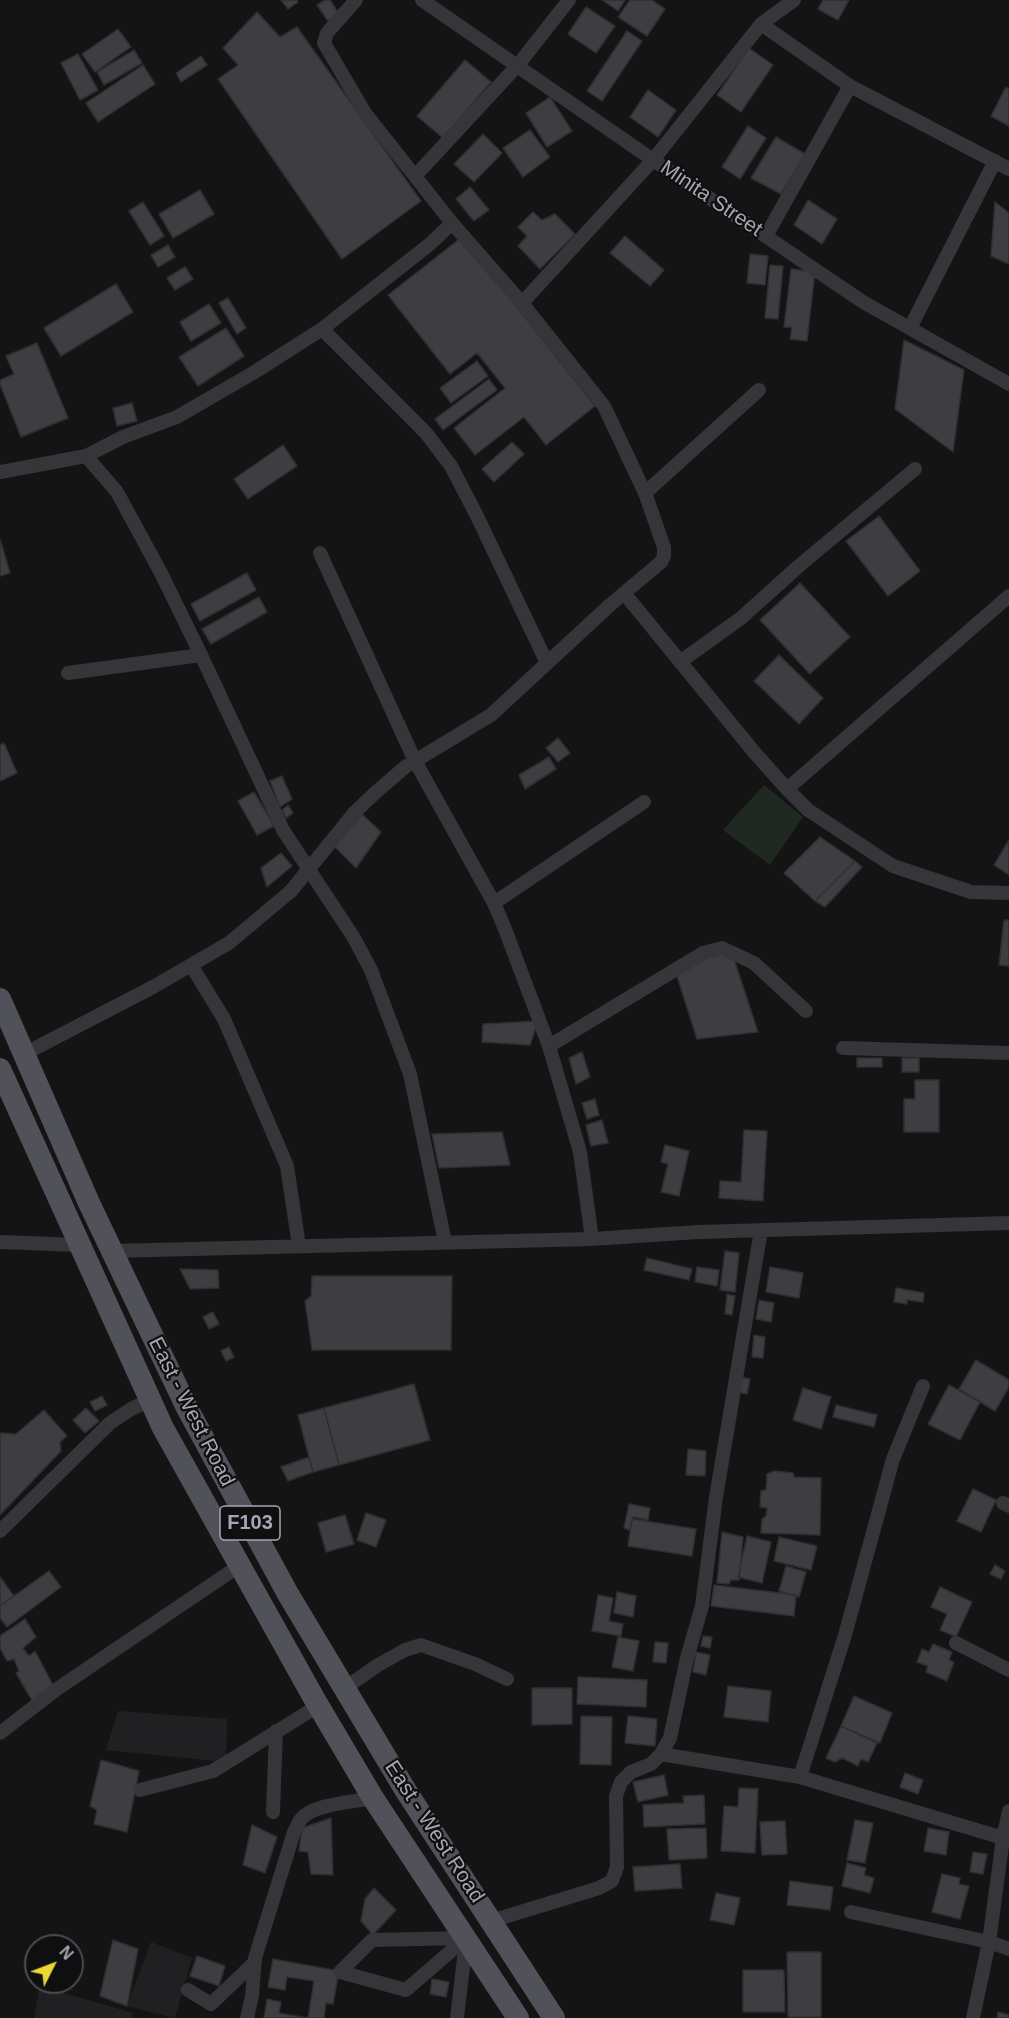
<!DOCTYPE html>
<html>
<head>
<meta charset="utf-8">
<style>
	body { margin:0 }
	#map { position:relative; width:1009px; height:2018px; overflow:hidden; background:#141415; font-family:Helvetica,sans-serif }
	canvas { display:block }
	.north { position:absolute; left:24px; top:1934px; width:60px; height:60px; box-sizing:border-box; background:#0f0f10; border:2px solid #4b4c52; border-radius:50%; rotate:48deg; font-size:16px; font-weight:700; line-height:24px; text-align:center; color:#a6a7b5 }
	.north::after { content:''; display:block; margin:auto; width:21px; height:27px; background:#e9d738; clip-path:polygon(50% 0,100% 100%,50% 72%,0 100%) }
</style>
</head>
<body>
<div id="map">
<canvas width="1009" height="2018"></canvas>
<div class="north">N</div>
</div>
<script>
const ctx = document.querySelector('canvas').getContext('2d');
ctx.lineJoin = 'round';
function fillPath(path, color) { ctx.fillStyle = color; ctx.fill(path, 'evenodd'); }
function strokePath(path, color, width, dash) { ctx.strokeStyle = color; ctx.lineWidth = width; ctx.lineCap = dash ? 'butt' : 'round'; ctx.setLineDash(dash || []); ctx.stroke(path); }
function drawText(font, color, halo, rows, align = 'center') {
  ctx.font = font + ' Helvetica,sans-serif'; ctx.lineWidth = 4.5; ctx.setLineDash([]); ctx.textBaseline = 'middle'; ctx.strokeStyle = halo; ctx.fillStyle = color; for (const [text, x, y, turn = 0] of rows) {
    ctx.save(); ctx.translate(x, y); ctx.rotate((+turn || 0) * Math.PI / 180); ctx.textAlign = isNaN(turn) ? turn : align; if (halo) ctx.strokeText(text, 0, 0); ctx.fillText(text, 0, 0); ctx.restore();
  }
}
fillPath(new Path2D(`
	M118,1711L227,1719L226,1762L106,1750Z
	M151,1942L192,1958L175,2018L127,2006Z
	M40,1986L133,2013L132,2018H34Z`), '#202022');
fillPath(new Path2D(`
	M764,785L803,817L770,865L723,830Z`), '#202822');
const building = new Path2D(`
	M281,0H297L298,2L288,9Z
	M325,0H330L339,14L328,21L317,5Z
	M602,0H625L618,11Z
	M630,0H652L665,9L647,36L618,17Z
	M823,0H849L838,20L818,9Z
	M586,7L615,26L596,53L568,34Z
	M257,12L280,37L297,27L421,201L342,259L218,79L238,65L223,48Z
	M118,29L131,47L95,72L82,54Z
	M627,31L642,41L602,101L587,91Z
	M749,48L773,65L741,112L717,95Z
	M134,50L142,63L104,85L97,72Z
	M78,54L98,90L80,100L61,63Z
	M201,56L207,65L181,82L176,73Z
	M465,60L491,82L443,138L417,116Z
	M143,65L155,84L98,122L86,103Z
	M1006,87L1009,89V126L991,116Z
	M648,90L676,110L658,137L630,117Z
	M550,97L572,131L547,147L526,113Z
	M748,126L766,138L740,179L722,167Z
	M530,130L550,157L523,177L503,148Z
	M483,134L502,153L474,182L454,164Z
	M776,137L805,154L781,194L751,178Z
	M470,187L489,210L474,221L456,199Z
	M200,190L214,214L173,238L159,214Z
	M808,200L837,219L822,244L794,225Z
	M143,202L164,236L150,245L129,211Z
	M995,202L1009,213V264L991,256Z
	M533,212L542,220L555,214L575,234L540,269L518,246L527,236L518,227Z
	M625,236L664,270L650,286L610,253Z
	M462,237L595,406L546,445L524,417L475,455L454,428L505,388L477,353L450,374L388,295Z
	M168,245L175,257L158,267L151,255Z
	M750,254L768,256L765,285L747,283Z
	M770,265L783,266L778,319L765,318Z
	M185,267L193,279L175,290L167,278Z
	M791,269L815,272L807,341L790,339L792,327H784Z
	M116,284L133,312L61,356L44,328Z
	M228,298L246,328L237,334L219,303Z
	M209,304L221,323L191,341L180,322Z
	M226,328L244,356L198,386L179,357Z
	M904,340L964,370L953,452L895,409Z
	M37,343L68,418L21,437L0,384V380L14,374L6,356Z
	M477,361L488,376L451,403L440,388Z
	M489,379L497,390L443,430L435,419Z
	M132,403L137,421L117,426L113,408Z
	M512,442L524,454L494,482L482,469Z
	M283,445L297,466L248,499L234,479Z
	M879,516L920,571L888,596L846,541Z
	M0,539L10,573L0,576Z
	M247,573L256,590L200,621L191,604Z
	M800,583L850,637L810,674L760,620Z
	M259,597L267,612L211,644L202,629Z
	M779,655L823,698L799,724L754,681Z
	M558,738L570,753L558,762L546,748Z
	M4,743L17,773L0,781V745Z
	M549,757L556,769L525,789L519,775Z
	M282,776L292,799L280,807L270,781Z
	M254,792L274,826L257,835L238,801Z
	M288,805L293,813L286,818L282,810Z
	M362,814L381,832L356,868L334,846Z
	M820,837L855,861L815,901L784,873Z
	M1009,840V875L994,865Z
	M281,853L292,866L267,887L261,868Z
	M855,861L862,867L825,907L815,901Z
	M1004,920H1009V966L999,965Z
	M730,947L758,1032L697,1039L676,973Z
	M538,1021L530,1045L482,1042L483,1024Z
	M582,1052L590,1077L576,1084L569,1058Z
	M857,1058H882V1067H857Z
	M902,1058H919V1072H902Z
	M915,1080H939V1132H904V1099H915Z
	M595,1099L599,1115L587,1119L582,1103Z
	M602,1120L608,1143L591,1146L586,1125Z
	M744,1130L767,1131L763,1201L719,1198L720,1181L741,1182Z
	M502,1132L510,1165L439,1168L432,1134Z
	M665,1145L689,1151L679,1196L661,1192L668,1164L661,1162Z
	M725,1251L739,1253L735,1292L720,1290Z
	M647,1258L692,1269L689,1280L644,1270Z
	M697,1267L719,1270L717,1286L695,1282Z
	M770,1267L803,1273L799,1298L766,1292Z
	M180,1269L218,1270L219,1288L190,1289Z
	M312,1276H452L451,1350H312L305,1301L311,1296Z
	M896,1288L924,1293L923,1302L907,1300V1304L894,1302Z
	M727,1294L735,1296L732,1315L725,1314Z
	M759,1300L774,1303L771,1322L756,1319Z
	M213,1312L219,1324L209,1329L203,1317Z
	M754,1335L765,1337L763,1358L752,1357Z
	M229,1347L234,1357L226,1361L221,1351Z
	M976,1360L1009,1380V1387L995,1411L959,1389Z
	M740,1377L750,1379L747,1394L737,1392Z
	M414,1384L430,1440L339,1465L324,1408Z
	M949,1385L980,1402L960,1440L928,1424Z
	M803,1388L831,1397L821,1429L793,1420Z
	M102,1396L107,1405L95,1411L90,1402Z
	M836,1405L877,1415L874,1427L833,1417Z
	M86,1408L99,1421L85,1433L73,1420Z
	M324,1408L339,1465L313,1472L298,1415Z
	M44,1410L67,1436L60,1442L61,1451L0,1515V1433L16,1434Z
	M688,1449L706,1451L705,1476L686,1475Z
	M309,1457L313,1472L288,1481L281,1467Z
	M774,1471L793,1473L794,1477L821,1478L820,1535L761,1533L762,1519L766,1516L767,1508L760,1507L761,1491L766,1490L767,1474Z
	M973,1489L996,1500L981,1532L957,1521Z
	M629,1504L650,1508L648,1520L633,1517L630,1530L624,1528Z
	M366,1513L386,1520L376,1547L357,1540Z
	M345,1515L354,1544L326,1552L318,1523Z
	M632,1519L696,1529L692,1556L628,1546Z
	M722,1532L743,1537L739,1580H731L729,1584L717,1583Z
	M747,1536L771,1542L762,1583L738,1577Z
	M779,1537L817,1546L811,1570L774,1561Z
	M995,1565L1005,1571L1001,1579L990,1574Z
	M786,1566L806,1572L799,1597L779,1591Z
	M49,1571L61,1587L7,1627L0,1618V1606Z
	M0,1577L14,1596L0,1606Z
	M714,1585L796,1595L794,1616L711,1606Z
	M940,1587L972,1602L956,1637L940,1630L947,1614L931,1607Z
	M617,1592L636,1596L633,1617L614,1613Z
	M598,1595L613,1598L609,1621L623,1624L621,1636L592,1631Z
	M25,1619L36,1637L23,1648L29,1656L35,1651L54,1687L33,1702L16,1673L19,1671L14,1659L7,1661L0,1648V1636Z
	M703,1636L712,1637L710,1648L701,1646Z
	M618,1637L639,1641L633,1671L612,1667Z
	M655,1642L668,1643L666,1663L653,1662Z
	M933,1644L952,1652L949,1660L954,1662L947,1681L926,1672L928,1666L917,1662L922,1649L929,1652Z
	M696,1652L710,1655L706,1675L693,1672Z
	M578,1677L647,1680L646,1707L577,1704Z
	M728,1686L771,1691L768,1722L724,1717Z
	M532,1688H572V1724L532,1725Z
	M854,1696L892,1713L880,1743L841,1726Z
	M581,1716L612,1717L611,1765L580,1764Z
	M628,1716L657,1719L655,1746L625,1743Z
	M841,1726L877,1743L868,1762L861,1759L858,1766L842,1758L835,1762L826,1758Z
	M101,1760L139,1771L127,1832L94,1824L97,1810L90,1806Z
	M905,1773L923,1780L918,1794L900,1787Z
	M664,1775L668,1795L638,1802L633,1782Z
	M739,1788L758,1789L755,1853L721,1851L724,1806L738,1807Z
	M704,1795L705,1824L644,1827L643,1805L684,1803L683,1796Z
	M331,1818L333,1875L311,1874L308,1852L299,1851L302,1828Z
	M855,1820L873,1823L865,1863L847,1860Z
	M785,1821L787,1854L762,1855L760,1822Z
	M252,1825L277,1837L265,1873L243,1865Z
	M706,1828L707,1858L669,1860L667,1829Z
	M928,1828L949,1832L946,1855L924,1851Z
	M973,1852L987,1854L983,1874L970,1872Z
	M847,1863L866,1868L864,1875L874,1878L870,1893L842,1886Z
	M680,1864L682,1888L635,1891L633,1867Z
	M942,1874L960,1878L959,1884L969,1886L960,1919L932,1912Z
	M790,1881L833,1887L830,1910L787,1905Z
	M374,1888L396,1910L373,1935L361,1921L365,1899Z
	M716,1893L740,1898L734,1925L710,1920Z
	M113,1940L138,1949L127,2006L100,1996Z
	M787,1952H821V2017H788Z
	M197,1956L225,1966L219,1986L190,1976Z
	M273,1959L339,1971L333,2004L326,2003L324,2018H264L267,1999L281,2002L279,2013L308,2018L314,1981L287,1977L285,1990L268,1987Z
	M743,1970H784L785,2012H743Z
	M432,1979L449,1982L446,1997L430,1994Z
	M998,2012L1009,2015V2018H997Z`);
fillPath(building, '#3e3e42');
strokePath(building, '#2f2e31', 1.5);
strokePath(new Path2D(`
	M422,0L653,160L863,302L1009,384
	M761,24L850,86L1009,169
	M416,175L518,65L569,0
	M766,236L850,86
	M522,303L653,160L761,24L794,0
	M910,328L995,161
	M322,329L426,433L451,466L476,514L547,663
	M86,456L117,492L161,573L201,655L283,830L354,938L371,970L410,1074L445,1242
	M0,472L86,456L123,437L177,417L253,373L322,329L430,244L452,223
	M645,493L759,390
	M320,553L415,761L494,903L505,929L549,1046L580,1152L592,1239
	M624,593L754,752L787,789L808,810L893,866L971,892L1009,893
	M680,662L741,618L800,565L915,469
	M68,673L201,655
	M787,789L1009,596
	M494,903L644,802
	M191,965L224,1019L287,1166L299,1246
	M549,1046L703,953L722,948L754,963L806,1011
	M843,1048L1009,1053
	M24,1054L153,987L229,943L291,891L355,812L375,793L405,767L491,715L610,605L661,562L664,556V547L645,493L604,406L522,303L452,223L365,113L324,43L327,33L356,0
	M0,1242L78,1245
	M112,1251L592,1239L698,1232L1009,1223
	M1003,1503L1009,1506
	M0,1531L110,1423L131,1409L151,1400
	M956,1643L1009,1670
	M345,1688L378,1665L405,1650L421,1645L475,1664L507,1679
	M0,1733L57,1689L239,1566
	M661,1754L800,1777L1003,1838
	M800,1777L845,1635L893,1459L923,1386
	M140,1790L213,1771L318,1706
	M273,1812L276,1731
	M851,1912L989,1942L1009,1949
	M491,1921L599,1888L612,1881L617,1867L616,1796L621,1782L631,1772L651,1764L661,1754L670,1738L687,1658L702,1606L716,1497L761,1230
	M466,1938L406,1990L340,1972L372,1940Z
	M188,1990L211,2004L255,1962
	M247,2018L252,1996L255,1958L294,1832C296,1828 298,1823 301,1819C313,1804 354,1802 373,1798
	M457,2018L466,1941
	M973,2018L989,1942L1003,1838L1009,1811`), '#35353a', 14);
strokePath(new Path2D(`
	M0,999L89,1203L187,1408L288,1594L406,1791L554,2018
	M0,1069L163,1428L315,1700L373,1798L518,2018`), '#515159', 22);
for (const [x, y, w] of [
	[250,1523,60]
]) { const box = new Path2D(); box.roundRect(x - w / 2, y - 17, w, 34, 4.5); ctx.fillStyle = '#0f0f10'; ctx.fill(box); strokePath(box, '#a6a7b5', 1.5); }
drawText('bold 20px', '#a6a7b5', null, [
	["F103",250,1523]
]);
drawText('21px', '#a6a7b5', '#0f0f10', [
	["Minita Street",711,199,34],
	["East - West Road",191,1412,63],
	["East - West Road",434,1832,57]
]);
</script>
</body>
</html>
